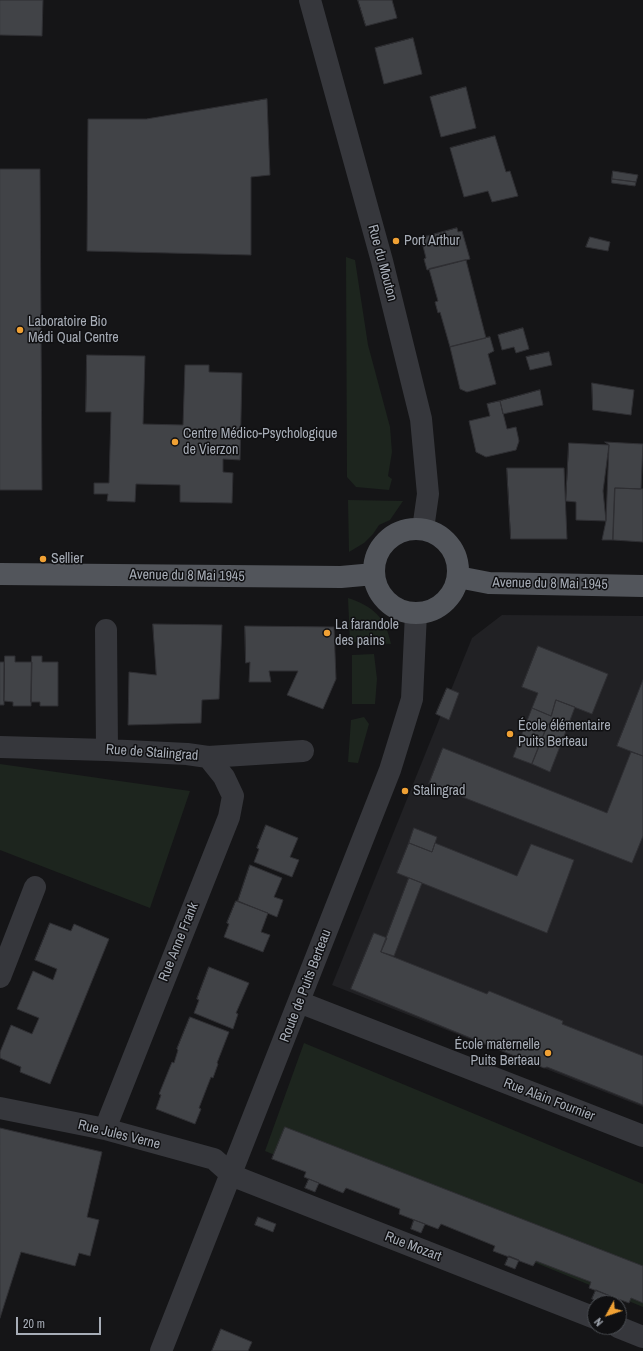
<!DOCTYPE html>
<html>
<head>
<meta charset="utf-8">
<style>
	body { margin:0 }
	#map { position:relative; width:643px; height:1351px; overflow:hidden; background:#151517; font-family:"Archivo Narrow",sans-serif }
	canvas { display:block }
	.north { position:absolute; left:587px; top:1295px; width:40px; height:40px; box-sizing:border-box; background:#101012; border:1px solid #4c4f54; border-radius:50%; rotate:230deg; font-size:11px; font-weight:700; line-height:16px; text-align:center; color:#a7adb7 }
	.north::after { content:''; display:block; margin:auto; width:14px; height:18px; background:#f0a134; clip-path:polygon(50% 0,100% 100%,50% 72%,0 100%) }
	.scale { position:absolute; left:16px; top:1317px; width:85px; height:18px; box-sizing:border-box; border:2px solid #a7adb7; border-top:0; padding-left:5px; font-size:12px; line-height:14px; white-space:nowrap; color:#a7adb7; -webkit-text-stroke:3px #101012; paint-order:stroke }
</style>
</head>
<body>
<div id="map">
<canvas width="643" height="1351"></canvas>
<div class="north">N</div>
<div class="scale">20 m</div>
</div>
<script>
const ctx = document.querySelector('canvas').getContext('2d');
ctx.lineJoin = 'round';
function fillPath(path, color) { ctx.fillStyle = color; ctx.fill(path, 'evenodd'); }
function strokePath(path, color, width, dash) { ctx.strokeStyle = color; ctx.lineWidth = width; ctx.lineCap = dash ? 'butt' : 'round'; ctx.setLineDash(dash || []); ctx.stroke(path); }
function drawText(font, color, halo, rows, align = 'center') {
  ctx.font = font + ' "Archivo Narrow",sans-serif'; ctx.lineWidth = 3; ctx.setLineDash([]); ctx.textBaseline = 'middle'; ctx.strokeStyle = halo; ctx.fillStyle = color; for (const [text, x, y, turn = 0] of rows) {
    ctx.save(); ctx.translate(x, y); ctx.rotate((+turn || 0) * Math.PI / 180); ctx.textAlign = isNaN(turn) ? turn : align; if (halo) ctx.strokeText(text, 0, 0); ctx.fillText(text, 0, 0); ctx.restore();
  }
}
fillPath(new Path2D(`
	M502,615L643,616V1107L332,985L472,638Z`), '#212124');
fillPath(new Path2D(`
	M346,257L355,260L368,345L390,427L392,452L388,476L392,479L389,490L356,487L347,477Z
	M348,500L403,501L390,520L379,525L373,534L364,543L349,552Z
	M348,598C373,606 386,618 391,644L350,642Z
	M374,654L377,679L375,704H352V655Z
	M364,717L369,724L358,763L348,762L351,720Z
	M0,764L190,791L150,908L0,850Z
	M304,1043L643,1184V1307L265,1151Z`), '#1d251e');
const building = new Path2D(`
	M0,0H43L42,36L0,35Z
	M358,0H392L397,18L366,26Z
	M413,38L422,74L384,84L375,48Z
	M466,87L476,128L441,137L430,97Z
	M267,99L270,175L251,177V255L87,251L88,119H146Z
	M495,136L506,172L510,171L518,196L492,202L488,191L464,197L450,148Z
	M0,169H40L42,490H0Z
	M613,171L638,175L636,182L612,179Z
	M612,179L636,182L635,186L612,183Z
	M457,228L458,232L462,231L470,259L427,270L424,259L426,258L421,238Z
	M590,237L610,242L608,251L586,247Z
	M466,260L486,338L450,347L440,312L438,313L435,302L438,301L429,269Z
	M523,328L529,349L516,353L514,347L502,350L498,335Z
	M490,337L494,351L488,354L496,384L467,392L460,389L450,347Z
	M549,352L552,365L530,370L526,357Z
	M87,355L145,356L143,424L183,425L185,365H209V372L242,373L240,460L223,459V472L233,473L232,503L180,502V485L136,484L135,502L107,501L108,494H94V483H109L111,412H86Z
	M592,383L634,390L631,415L593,410Z
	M540,390L543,405L503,414L500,401Z
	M500,401L507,429L516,427L519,441L516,450L486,457L476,452L469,421L490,416L487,404Z
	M605,442L643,444L641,489L615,488L613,540H602L606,521L603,491L609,445Z
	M569,443L609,445L606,521L576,520V502L566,501Z
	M507,468H564L567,539H511Z
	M615,488L643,489V542L613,540Z
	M153,624L222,625L219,699L202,700L201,723L128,725L129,672L156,675Z
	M245,626L334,627L336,679L323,709L287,695L298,671H269L271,682H249L250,662L246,663Z
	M538,646L608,674L592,714L556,700L551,716L532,708L538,693L522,687Z
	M5,656H15V662H32L31,706H13V702L4,701Z
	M32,656H42V662H58V706H40V702H31Z
	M0,662H4V705H0Z
	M643,680V756L617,746Z
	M447,688L459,693L449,720L436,714Z
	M556,700L575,707L566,731L548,724L532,764L513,757L532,708L551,716Z
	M548,724L566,731L550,772L532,764Z
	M443,748L607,813L631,752L643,756V836L632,863L429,784Z
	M266,825L298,838L290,857L299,860L292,877L254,862L259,849L257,848Z
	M414,828L437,837L432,852L409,843Z
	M409,843L432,852L435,843L517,876L531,844L574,860L547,933L397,873Z
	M250,865L282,878L274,897L283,900L277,917L238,901Z
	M409,878L422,883L394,956L381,952Z
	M236,901L268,913L261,932L270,935L263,952L224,937L229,924L227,923Z
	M50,923L71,931L74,924L109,939L50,1084L20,1072L21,1067L0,1058V1052L11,1025L32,1034L39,1018L17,1009L33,971L53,980L57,969L35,960Z
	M374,933L387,938L381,952L487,994L489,991L563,1021L562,1024L643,1056V1105L547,1067L544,1068L351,989Z
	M209,967L249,983L236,1013L238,1014L233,1029L194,1013L199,1000L197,999Z
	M190,1017L229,1032L217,1063L218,1064L213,1078L211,1077L199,1108L201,1109L195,1124L156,1109L161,1095L159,1094L172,1062L174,1063L178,1050L177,1049Z
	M285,1127L643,1266V1303L631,1298L629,1303L589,1288L591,1282L536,1261L533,1266L493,1251L495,1246L441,1224L438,1229L399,1214L400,1209L346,1188L343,1193L304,1177L306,1172L272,1159Z
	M0,1128L102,1152L87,1217L99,1220L90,1256L79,1253L75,1266L21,1252L0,1318Z
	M309,1179L319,1183L315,1192L305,1188Z
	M258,1217L276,1224L273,1232L255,1225Z
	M414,1220L425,1224L421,1233L411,1229Z
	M509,1256L519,1260L515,1269L505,1265Z
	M596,1290L615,1298L613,1303H602L592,1299Z
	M221,1329L252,1342L248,1351H212Z`);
fillPath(building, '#414347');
strokePath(building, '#2f2f33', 1);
strokePath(new Path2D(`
	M310,0L382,261L421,419L428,494L423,529
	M106,630L107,750
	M0,747L107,750L187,754L208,757L303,751
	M0,977L35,887
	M299,1002L643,1136
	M0,1108L105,1129L214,1159L232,1175L241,1179L595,1318
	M105,1129L229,817L233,796L224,777L208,757
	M618,1327L643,1337
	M161,1351L390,770L412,699L416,613`), '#36373c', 22);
strokePath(new Path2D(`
	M374 571a42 42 0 1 1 84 0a42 42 0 1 1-84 0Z
	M0,574L341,577L374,574
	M458,577L489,583L643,586`), '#52555b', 22);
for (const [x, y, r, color] of [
	[396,241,4,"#f0a134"],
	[20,330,4,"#f0a134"],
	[175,442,4,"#f0a134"],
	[43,559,4,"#f0a134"],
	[327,633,4,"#f0a134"],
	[510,734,4,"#f0a134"],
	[405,791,4,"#f0a134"],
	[548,1053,4,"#f0a134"]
]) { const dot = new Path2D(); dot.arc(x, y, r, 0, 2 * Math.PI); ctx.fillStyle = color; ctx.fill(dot); strokePath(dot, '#101012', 1.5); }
drawText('14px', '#a7adb7', '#101012', [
	["Port Arthur",404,241],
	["Laboratoire Bio",28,322],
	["Médi Qual Centre",28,338],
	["Centre Médico-Psychologique",183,434],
	["de Vierzon",183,450],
	["Sellier",51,559],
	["La farandole",335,625],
	["des pains",335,641],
	["École élémentaire",518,726],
	["Puits Berteau",518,742],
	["Stalingrad",413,791],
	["École maternelle",540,1045,"right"],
	["Puits Berteau",540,1061,"right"]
], 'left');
drawText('14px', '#a7adb7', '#101012', [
	["Rue du Mouton",382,263,75],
	["Avenue du 8 Mai 1945",187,576,1],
	["Avenue du 8 Mai 1945",550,584,1],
	["Rue de Stalingrad",152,753,4],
	["Rue Anne Frank",179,942,-68],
	["Route de Puits Berteau",306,986,-69],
	["Rue Alain Fournier",549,1100,21],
	["Rue Jules Verne",119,1135,14],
	["Rue Mozart",413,1247,21]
]);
</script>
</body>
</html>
